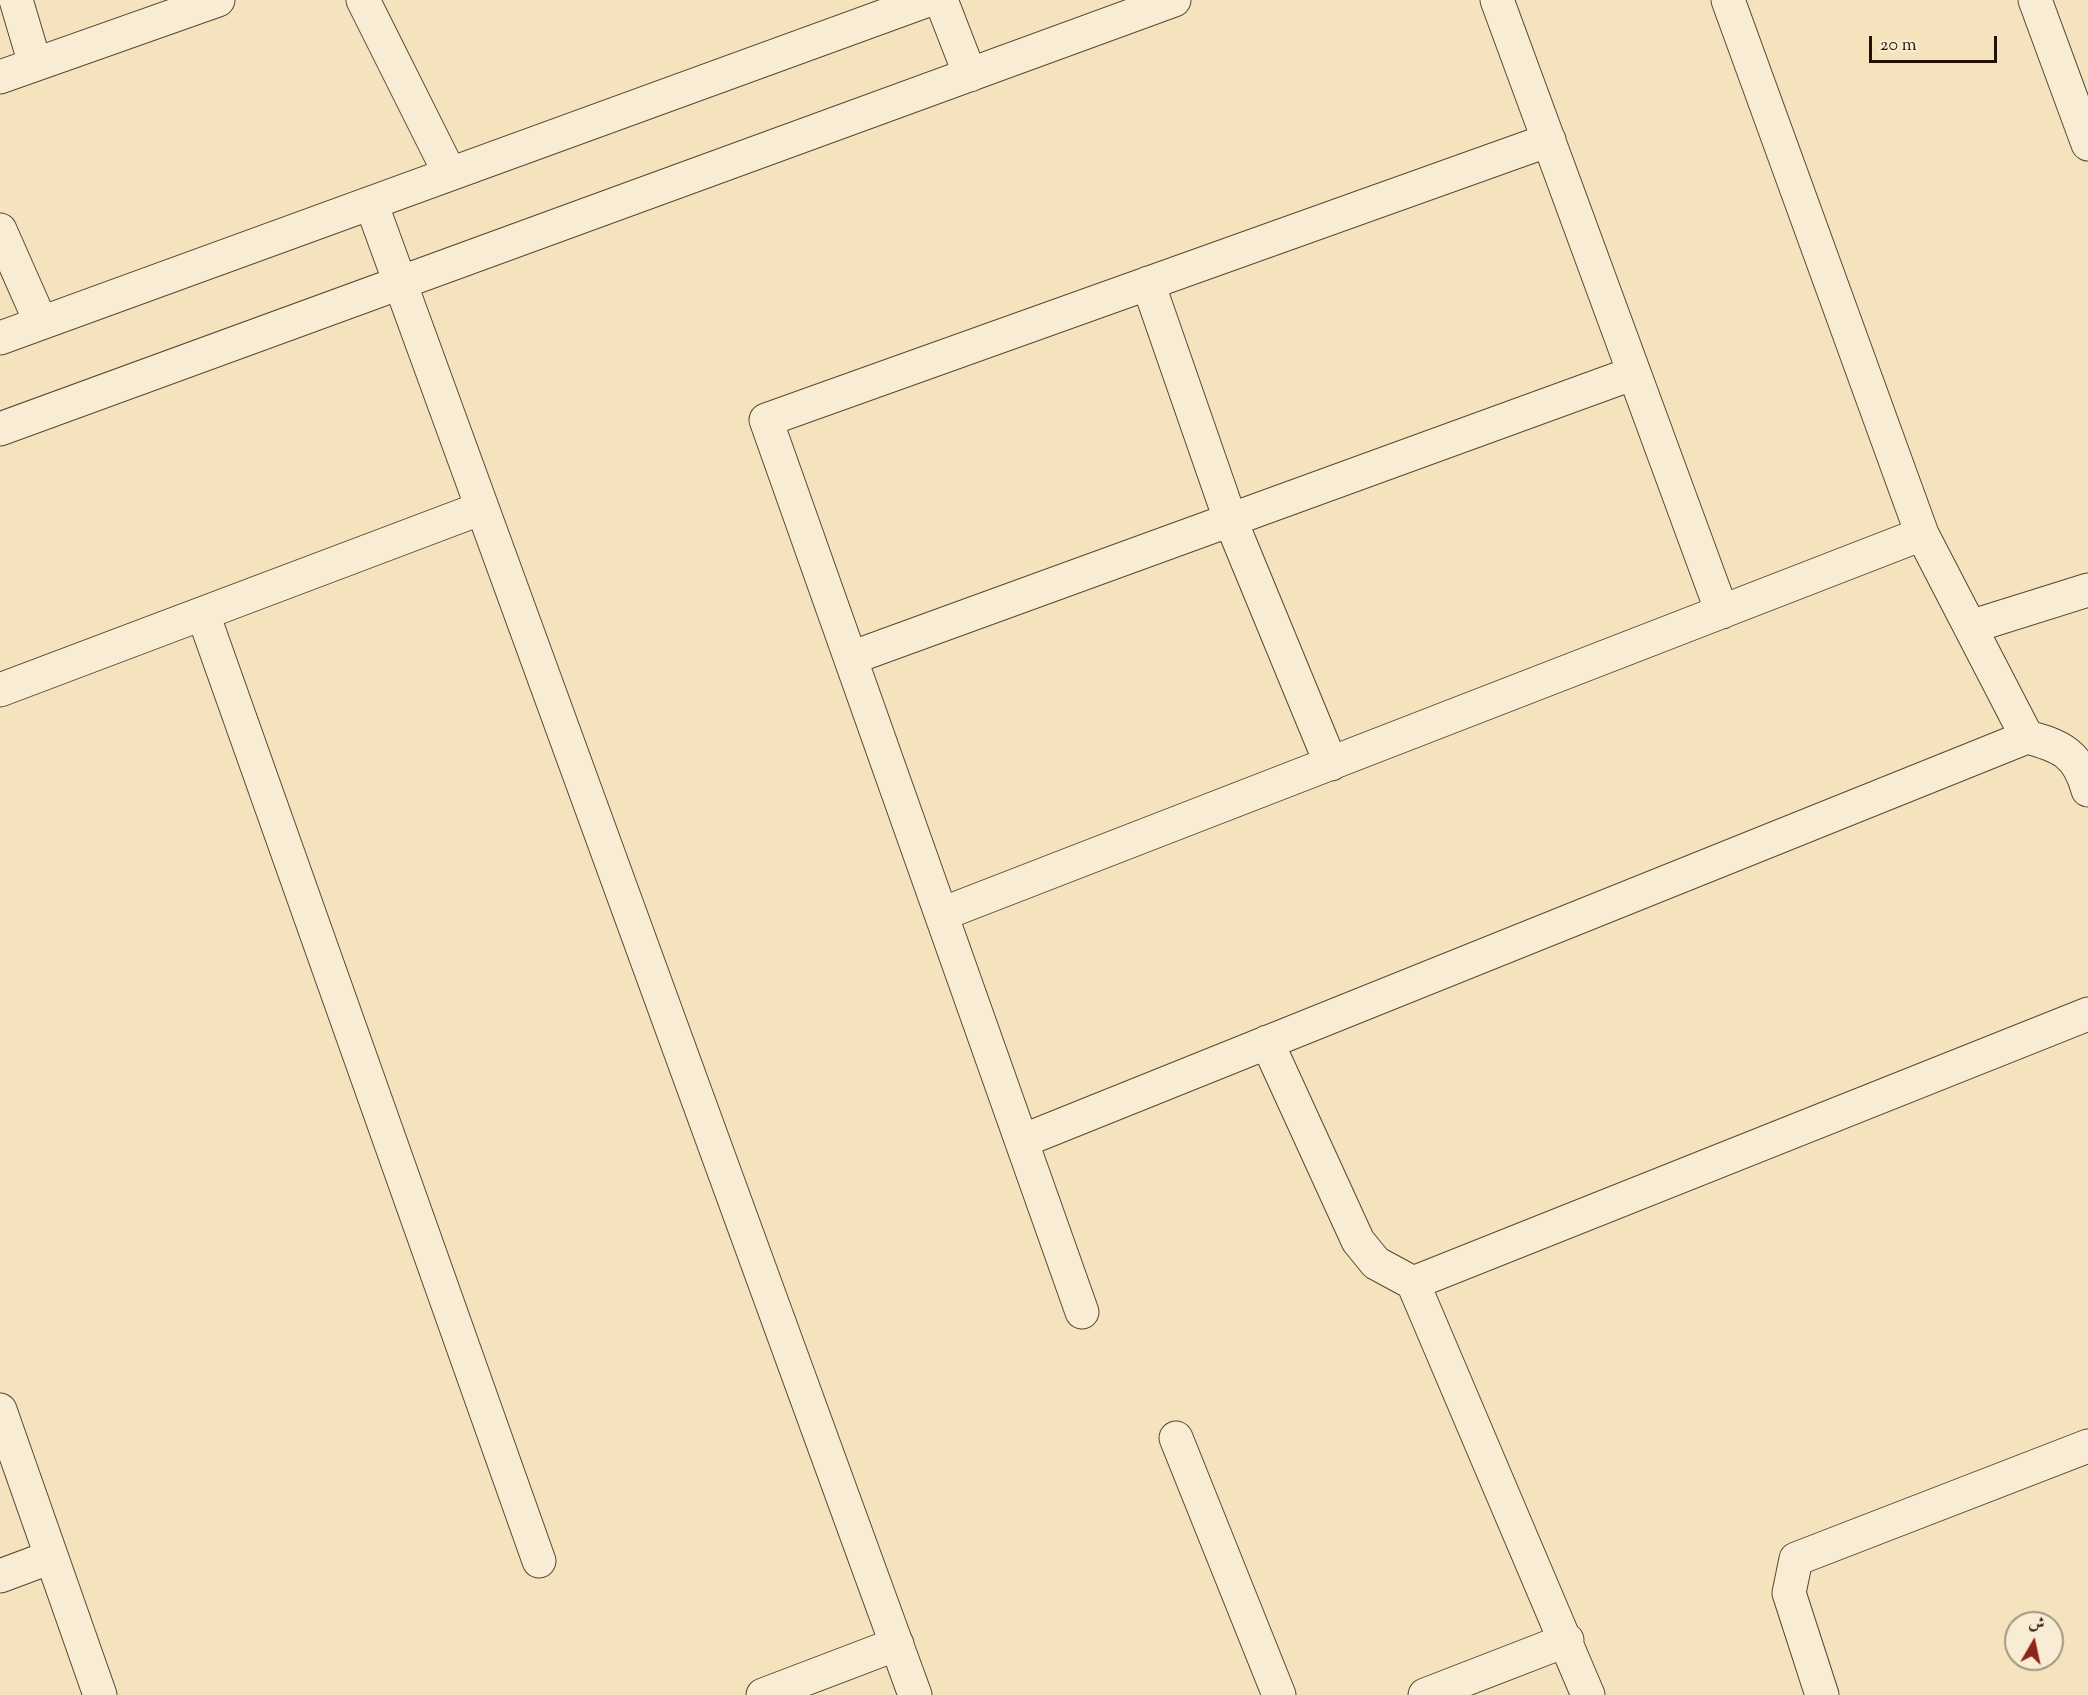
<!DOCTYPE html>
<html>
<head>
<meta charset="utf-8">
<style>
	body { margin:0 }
	#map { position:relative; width:2088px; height:1695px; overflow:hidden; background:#f5e3bd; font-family:"Sorts Mill Goudy",Amiri,serif }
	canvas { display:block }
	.north { position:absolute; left:2004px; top:1611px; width:60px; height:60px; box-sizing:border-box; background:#f8edd4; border:2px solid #a39580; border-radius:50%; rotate:9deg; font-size:16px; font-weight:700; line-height:24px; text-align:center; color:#241102 }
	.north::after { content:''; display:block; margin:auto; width:21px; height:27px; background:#8f2418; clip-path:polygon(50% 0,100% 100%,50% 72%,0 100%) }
	.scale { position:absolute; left:1869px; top:36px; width:128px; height:27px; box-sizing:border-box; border:3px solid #241102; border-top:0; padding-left:8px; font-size:18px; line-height:21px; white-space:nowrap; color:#241102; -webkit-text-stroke:4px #f8edd4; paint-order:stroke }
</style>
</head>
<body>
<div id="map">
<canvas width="2088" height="1695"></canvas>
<div class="north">ش</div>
<div class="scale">20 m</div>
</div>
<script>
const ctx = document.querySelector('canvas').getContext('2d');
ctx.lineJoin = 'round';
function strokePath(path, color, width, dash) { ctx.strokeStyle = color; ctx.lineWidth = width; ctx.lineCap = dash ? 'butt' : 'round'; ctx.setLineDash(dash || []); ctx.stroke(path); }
const minor = new Path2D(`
	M16,0L35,64
	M363,0L450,174
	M941,0L970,75
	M1497,0L1722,612
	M1728,0L1922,534L2027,737
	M2035,0L2088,144
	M0,77L218,0
	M371,203L915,1695
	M0,230L41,323
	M1148,283L1230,519L1331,764
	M0,338L928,0
	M0,429L1174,0
	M203,614L539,1561
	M1970,627L2088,590
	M851,658L1634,373
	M0,690L482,508
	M942,914L1922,534
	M1267,1042L1358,1241L1376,1263L1413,1283
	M1022,1141L2027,737C2062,746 2078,754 2088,790
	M1082,1312L766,420L1549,140
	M0,1410L100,1695
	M1176,1438L1279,1695
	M0,1576L51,1557
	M763,1695L897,1644
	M1425,1695L1567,1640
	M1588,1695L1413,1283L2088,1014
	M1822,1695L1789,1593L1796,1559L2088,1446`);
strokePath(minor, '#584631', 35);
strokePath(minor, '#f8edd4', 33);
</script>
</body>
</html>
